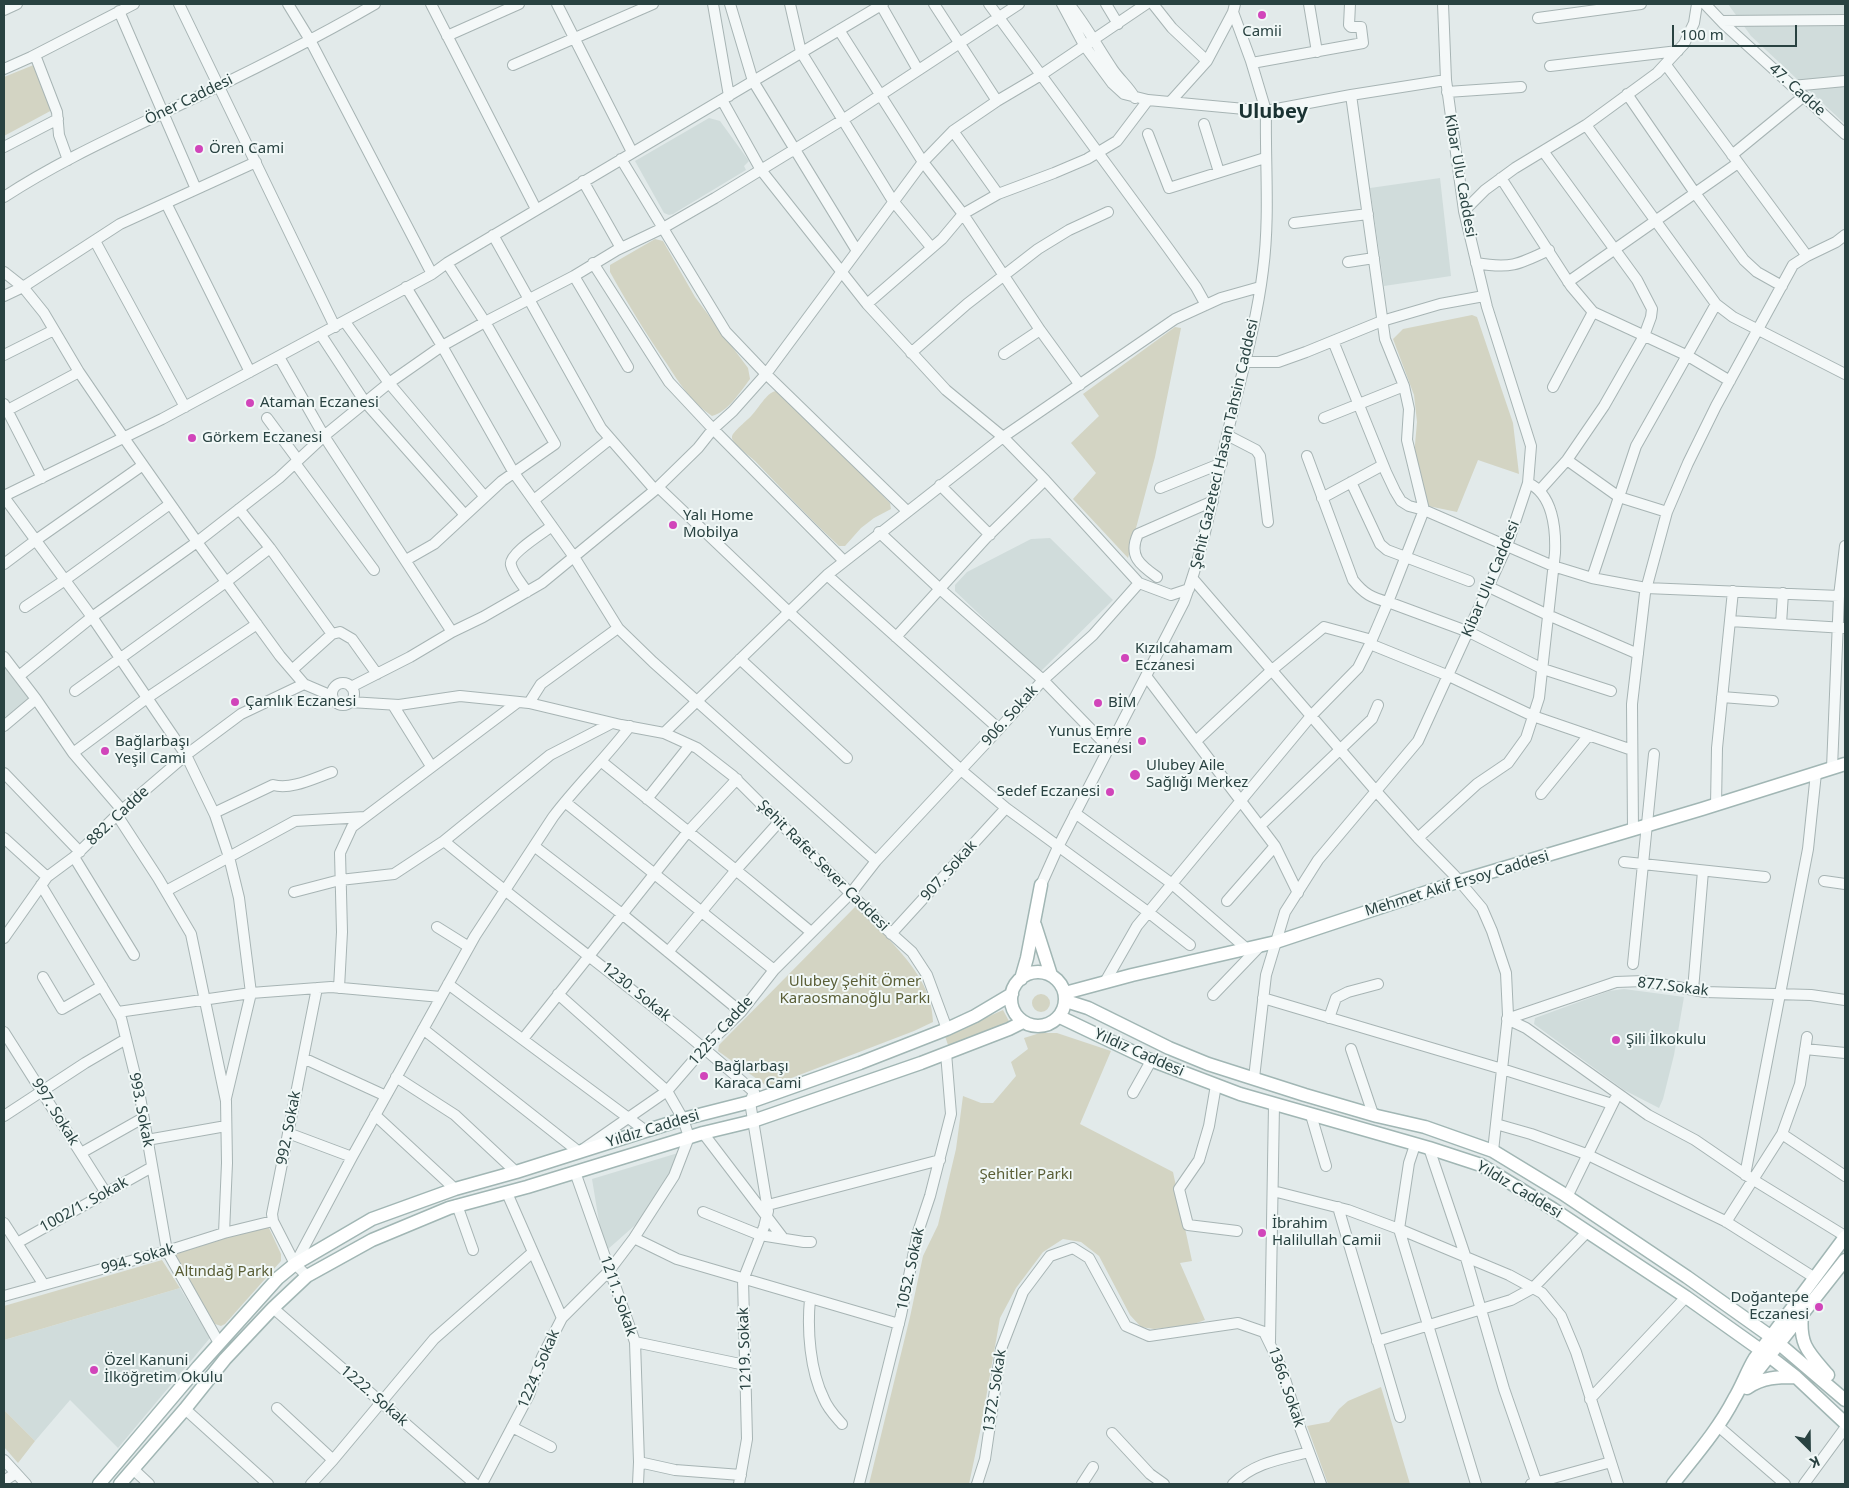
<!DOCTYPE html>
<html>
<head>
<meta charset="utf-8">
<style>
	body { margin:0 }
	#map { position:relative; width:1849px; height:1488px; overflow:hidden; background:#e2eaea; font-family:"Noto Sans",sans-serif }
	canvas { display:block }
	.frame { position:absolute; inset:0; border:5px solid #294241; pointer-events:none }
	.north { position:absolute; left:1784px; top:1423px; width:50px; height:50px; -webkit-text-stroke:4px #f1f8f7; paint-order:stroke; rotate:157deg; font-size:14px; font-weight:700; line-height:20px; text-align:center; color:#294241 }
	.north::after { content:''; display:block; margin:auto; width:18px; height:22px; background:#294241; clip-path:polygon(50% 0,100% 100%,50% 72%,0 100%) }
	.scale { position:absolute; left:1672px; top:25px; width:125px; height:22px; box-sizing:border-box; border:2px solid #294241; border-top:0; padding-left:6px; font-size:15px; line-height:18px; white-space:nowrap; color:#294241; -webkit-text-stroke:4px #f1f8f7; paint-order:stroke }
</style>
</head>
<body>
<div id="map">
<canvas width="1849" height="1488"></canvas>
<div class="frame"></div>
<div class="north">K</div>
<div class="scale">100 m</div>
</div>
<script>
const ctx = document.querySelector('canvas').getContext('2d');
ctx.lineJoin = 'round';
function fillPath(path, color) { ctx.fillStyle = color; ctx.fill(path, 'evenodd'); }
function strokePath(path, color, width, dash) { ctx.strokeStyle = color; ctx.lineWidth = width; ctx.lineCap = dash ? 'butt' : 'round'; ctx.setLineDash(dash || []); ctx.stroke(path); }
function drawText(font, color, halo, rows, align = 'center') {
  ctx.font = font + ' "Noto Sans",sans-serif'; ctx.lineWidth = 4; ctx.setLineDash([]); ctx.textBaseline = 'middle'; ctx.strokeStyle = halo; ctx.fillStyle = color; for (const [text, x, y, turn = 0] of rows) {
    ctx.save(); ctx.translate(x, y); ctx.rotate((+turn || 0) * Math.PI / 180); ctx.textAlign = isNaN(turn) ? turn : align; if (halo) ctx.strokeText(text, 0, 0); ctx.fillText(text, 0, 0); ctx.restore();
  }
}
fillPath(new Path2D(`
	M1728,4H1845V124L1751,36Z
	M709,118L720,121L749,161L744,166L746,170L673,214L669,215L664,213L635,161Z
	M1440,178L1451,276L1384,286L1370,188Z
	M1050,538L1113,600L1040,672L955,591V585L967,572L1031,539Z
	M4,665L28,695V701L4,721Z
	M1624,989L1684,997L1674,1055L1663,1099L1659,1108L1624,1090L1534,1024L1535,1018L1609,991Z
	M678,1153L667,1181L642,1219L607,1250L603,1246L592,1179Z
	M180,1288L210,1338L118,1448L70,1400L35,1441L4,1410V1340Z`), '#d0dcdb');
fillPath(new Path2D(`
	M36,64L54,109L4,136V77Z
	M655,239L663,241L695,297L748,368L750,379C740,392 728,412 712,416C693,404 679,383 667,364C646,334 628,304 610,272V265Z
	M1472,315L1477,317L1513,423L1519,474L1478,460L1457,512L1428,506L1414,456L1417,422L1414,395L1393,339L1403,329Z
	M1175,327L1181,328L1155,457L1128,558L1073,499L1096,473L1071,443L1099,416L1083,394Z
	M776,391L783,394L890,503L891,509L874,518L861,528L845,546H839C810,519 783,490 755,461C750,456 731,443 732,437C732,432 748,420 752,415C759,408 766,393 776,391Z
	M855,907C867,915 876,926 886,936C909,961 932,986 933,1022L914,1031L768,1087L718,1051L719,1045Z
	M1032 1003a9 9 0 1 1 18 0a9 9 0 1 1-18 0Z
	M1003,1010L1010,1023L948,1045L945,1036Z
	M1040,1033H1057L1111,1051L1080,1124L1173,1172L1192,1261L1180,1263L1205,1320L1191,1325L1154,1329L1141,1327L1130,1315L1099,1256L1081,1242L1063,1239L1043,1252L1016,1288L1000,1318L980,1432L969,1484H869L910,1317L923,1256L938,1225L956,1149L963,1096L981,1103H993L1016,1076L1011,1062L1028,1049L1024,1038Z
	M261,1226L269,1228L281,1254V1261L225,1324L221,1326L215,1324L176,1259V1253Z
	M162,1260L180,1288L4,1340V1306Z
	M1381,1387L1410,1484H1328L1307,1426L1329,1422L1339,1409L1348,1401Z
	M4,1410L35,1441L18,1463L4,1447Z`), '#d3d4c3');
const minor = new Path2D(`
	M179,4L335,327
	M288,4L310,40L432,274
	M431,4L536,209
	M557,4L632,152
	M713,4L729,96
	M730,4L753,81L857,251
	M790,4L801,52L893,201L931,247
	M934,4L997,101
	M989,4L1168,248L1196,287L1206,305
	M1062,4L1084,45L1112,83L1124,94L1148,100L1266,111L1251,61L1233,12L1235,4
	M1069,4C1086,25 1098,48 1113,70C1120,80 1129,87 1135,98
	M1106,4L1118,24
	M1153,4L1172,28L1207,61
	M1309,4L1317,52
	M1705,4L1724,24L1845,134
	M881,5L918,70
	M4,10L17,4
	M119,11L196,189
	M1538,18L1641,4
	M1721,21L1845,20
	M839,30L923,162L963,214L1040,330L1080,385
	M447,36L519,4
	M35,55L57,112L59,135L68,160
	M1252,63L1363,43L1361,27H1351L1349,25L1350,4
	M513,65L653,4
	M1666,65L1807,256L1836,242L1845,235
	M1550,66L1678,51
	M4,69L31,57L134,4
	M1792,86L1845,81
	M1447,92L1521,87
	M1627,94L1695,193L1744,260L1757,272L1782,286
	M722,100L761,170L867,304L946,390L1003,437L1045,480L1139,583
	M1171,101L1207,61L1233,12
	M1204,124L1219,172
	M1586,125L1716,304L1733,317L1845,374
	M953,131L998,194
	M1148,134L1169,188L1265,158
	M4,147L58,119
	M1732,155L1804,96
	M621,159L726,332L766,374L907,511
	M1501,178L1571,286L1593,312L1688,356L1730,381
	M583,181L621,248
	M4,197C56,163 113,137 169,110C239,77 308,43 375,4
	M166,203L250,372
	M1464,211L1485,190L1515,168L1586,125L1657,73L1684,44L1694,23L1697,4
	M1294,223L1368,214
	M493,235L601,428L655,490
	M95,241L185,407
	M1348,262L1374,258
	M593,263L669,382L713,429L844,561
	M1476,263C1510,269 1518,265 1549,250
	M4,272L23,287L44,313L79,372L124,438L197,542L280,656L304,684L332,696
	M574,276L628,367
	M1568,282L1738,163
	M406,287L442,346L514,473L574,557L618,628L653,662L876,861
	M4,296L23,287L120,224L256,162
	M867,304L942,239L963,214L998,194L1054,173L1087,159L1117,141L1148,100
	M345,322L389,383L485,497
	M321,335L365,402L465,515
	M1333,341L1386,472L1395,491L1401,501L1409,506L1424,510L1553,566L1592,578L1646,588L1839,596
	M911,353L967,304L1038,249L1069,230L1108,212
	M1004,354L1040,330
	M4,355L54,330
	M279,357L324,436L452,632
	M1244,362H1278L1306,352L1382,321L1440,304L1484,296
	M1553,387L1593,312
	M4,404L42,478
	M4,412L79,372
	M267,418L298,460
	M1324,418L1404,386
	M1227,435L1256,450L1260,456L1268,522
	M1307,456L1353,580C1364,594 1372,598 1388,602L1424,510L1407,440L1409,409L1404,386L1385,339L1351,95
	M1567,460L1619,497L1667,512
	M295,463L374,570
	M1351,482L1380,544L1387,550L1469,581
	M940,485L990,535
	M658,487L789,612L961,770L1006,808L1148,912L1190,945
	M1160,488L1222,463
	M1540,490L1567,460L1604,406L1644,336L1651,317L1652,309L1637,280L1543,151
	M4,496L162,419L432,274L447,263L883,4
	M4,497L92,617L186,755L215,815L229,857L166,891
	M1322,498L1383,465
	M534,500L610,439
	M239,509L270,548L332,634
	M879,532L940,589L1043,680L1109,748
	M406,560L434,544L502,481L555,444L485,322L447,263
	M4,564L36,540L143,465
	M827,575L999,729
	M1157,577C1140,565 1128,556 1138,534L1213,501
	M1592,578L1636,446L1716,304
	M1193,579L1375,790L1418,838L1455,876L1482,908L1492,931L1506,973L1508,1015L1493,1151
	M1489,587L1548,615L1638,654
	M527,592C522,584 513,574 511,565C508,554 543,533 552,526
	M25,607L65,580L170,504
	M1730,621L1845,628
	M1781,624L1783,593
	M896,637L986,538L1045,480
	M1370,644L1388,602L1469,632L1543,669L1611,691
	M4,657L36,699L73,753L122,810
	M740,659L847,758
	M292,670L332,634L340,632L352,639L377,674
	M19,676L92,617L197,542L279,478L324,436L389,383L442,346L485,322L574,276L617,250L663,228L715,198L844,119L1019,4
	M1146,676L1275,846L1298,893
	M332 694a11 11 0 1 1 22 0a11 11 0 1 1-22 0Z
	M351,687L410,657L452,632L483,617L542,583L655,490L698,448L713,429L733,411L766,374L923,162L953,131L997,101L1041,75L1146,4
	M75,691L226,582L270,548
	M1722,697L1773,701
	M350,702L399,705L460,696L529,703L621,725L664,733L697,748L733,776L883,926L912,952L927,975L947,1029
	M529,703L541,684L618,628
	M393,705L431,766
	M4,726L36,699
	M664,733L827,575L1003,437L1175,319L1221,298L1260,287
	M1196,741L1272,670L1324,627L1372,640
	M73,753L147,698L257,624
	M602,762L748,880L811,932
	M1832,768L1839,596L1845,546
	M4,773L80,852
	M1541,794L1589,735
	M647,799L690,745
	M565,802L774,970
	M1716,805L1717,748L1733,591
	M214,813L273,785C292,790 314,778 332,772
	M1075,813L1171,883L1247,949
	M117,815L158,878L191,934L226,1101L227,1163L224,1233
	M1260,826L1372,719L1378,705
	M1633,830L1632,704L1645,593L1667,512L1688,463L1716,406L1793,265L1807,256
	M4,838L47,877
	M1418,838L1477,784L1508,763L1526,738L1539,698L1555,553C1556,529 1553,494 1528,483
	M444,841C546,926 655,1003 754,1092L750,1102L768,1211L764,1227L743,1280L747,1439L739,1484
	M534,846L622,914L741,1012
	M74,857L134,955
	M1624,862L1765,877
	M1824,881L1845,884
	M41,885L121,1018L139,1091L167,1251L219,1343
	M1041,885L1058,847L1184,602C1203,551 1213,497 1225,444C1238,387 1256,328 1263,270C1270,217 1265,164 1266,111L1351,95L1446,80
	M294,892L340,880L394,874L444,841L550,755L612,723
	M1227,901L1275,846
	M437,927L469,947
	M891,934L1006,808
	M4,938L47,877L74,857L122,810L186,755L241,714L304,684
	M668,952L736,870L779,822
	M1633,964L1654,754
	M43,977L62,1009L102,986
	M1105,982L1137,926L1311,716L1358,668L1370,644L1449,676L1533,716L1632,750
	M448,984L646,1131
	M339,988L342,932L340,853L352,827L518,702
	M1693,990L1703,871
	M1213,995L1260,946
	M1263,998L1502,1069L1612,1104
	M118,1012L251,993L331,987L441,997
	M1329,1018L1336,998L1348,992L1378,984
	M1507,1019L1526,1028L1648,1115L1695,1140L1752,1179L1845,1236
	M1507,1019L1616,982L1644,981L1705,992L1811,995L1845,1000
	M423,1029L579,1152L667,1091L705,1047L741,1012L774,970L851,893L876,861L999,729L1043,680L1093,635L1139,583L1171,595L1189,589
	M4,1032L106,1193
	M523,1039L686,834L737,779
	M1351,1049L1373,1114
	M1805,1049L1845,1053
	M303,1058L386,1096
	M396,1077L455,1115L516,1172
	M1254,1078L1266,975L1285,912L1318,860L1418,741L1507,546L1528,483L1531,446L1487,307L1464,211L1446,80L1443,4
	M1216,1085L1209,1126L1199,1160L1179,1189L1188,1225L1237,1231
	M1133,1093L1151,1061
	M226,1098L251,993L239,898L229,857L295,821L365,817
	M375,1115L455,1189
	M1311,1115L1326,1166
	M4,1116L85,1063L126,1039
	M1496,1124L1531,1134L1586,1154L1725,1221L1815,1278
	M288,1133L352,1157
	M703,1133L783,1238
	M1782,1134L1845,1176
	M147,1140L226,1126
	M1415,1145L1409,1163L1399,1229L1476,1484
	M1429,1148L1466,1258L1504,1389L1537,1484
	M81,1153L143,1118
	M575,1172L635,1342L639,1462L638,1484
	M1745,1175L1808,849L1816,773
	M1273,1191L1348,1210L1399,1229L1509,1275L1542,1293L1561,1316L1576,1352L1618,1484
	M507,1193L562,1318
	M1567,1197L1615,1099
	M457,1205L473,1250
	M768,1205L940,1160
	M1338,1207L1400,1417
	M703,1212L760,1235L804,1242H811
	M1726,1222L1782,1134L1800,1084L1807,1037
	M4,1223L44,1285
	M634,1238L677,1259L899,1324
	M17,1243L152,1167
	M295,1264L352,1157L475,936L553,817C577,785 606,758 630,726
	M307,1276L295,1264L273,1221L272,1214L317,988
	M4,1296L167,1251L224,1233L273,1221
	M810,1299C807,1330 810,1371 824,1399C828,1409 835,1416 842,1424
	M273,1308L475,1484
	M1377,1341L1511,1300L1533,1288L1587,1232
	M635,1342L745,1365
	M1270,1342L1274,1105
	M1590,1399L1686,1297
	M277,1408L333,1460
	M185,1409L268,1484
	M1718,1426L1785,1484
	M512,1427L551,1447
	M1112,1433L1150,1474L1164,1484
	M4,1460L26,1484
	M639,1462L675,1470L741,1475
	M133,1469L149,1484
	M4,1481L16,1473
	M311,1484L333,1460L434,1339L533,1252
	M482,1484L529,1395L542,1357L562,1318L609,1271L634,1238L674,1176L689,1137L683,1119L667,1091L558,994
	M859,1484L901,1315L918,1232L930,1196L951,1114L946,1053
	M977,1484L985,1459L1001,1349L1023,1292L1050,1256L1073,1248L1089,1258L1126,1326L1149,1336L1238,1323L1264,1332L1282,1369L1299,1425L1321,1484
	M1082,1484L1093,1467
	M1233,1484C1253,1463 1281,1459 1309,1452
	M1531,1484L1611,1462
	M1804,1484L1845,1428`);
const major = new Path2D(`
	M1035,925L1051,975
	M1011 999a27 27 0 1 1 54 0a27 27 0 1 1-54 0Z
	M1021,979L1027,958L1041,885
	M1065,993L1132,975L1276,942L1460,881L1702,809L1845,764
	M1066,1001L1088,1008L1169,1048L1208,1064L1305,1095L1377,1116L1425,1127L1493,1151L1562,1193L1687,1277L1770,1336L1845,1400
	M1060,1017L1148,1059L1240,1094L1429,1148L1481,1165L1553,1209L1686,1297L1769,1356L1796,1377L1845,1423
	M1802,1314C1799,1345 1808,1352 1828,1375
	M1747,1384L1845,1260
	M1747,1388C1763,1377 1778,1377 1796,1377
	M99,1484L198,1367L278,1278L295,1264L372,1219L455,1189L516,1172L683,1119L750,1102L860,1063L947,1029L975,1016L1012,994
	M120,1484L185,1409L225,1359L273,1308L307,1276L372,1240L449,1208L527,1187L703,1133L753,1121L921,1063L1009,1029L1023,1022
	M1673,1484C1694,1457 1718,1430 1734,1399C1742,1386 1747,1371 1755,1358L1845,1237`);
strokePath(minor, '#a7b4b4', 12);
strokePath(major, '#a1b6b4', 15);
strokePath(minor, '#f4f8f8', 10);
strokePath(major, '#fff', 12);
for (const [x, y, r, color] of [
	[1262,15,5,"#d145ba"],
	[199,149,5,"#d145ba"],
	[250,403,5,"#d145ba"],
	[192,438,5,"#d145ba"],
	[673,525,5,"#d145ba"],
	[1125,658,5,"#d145ba"],
	[235,702,5,"#d145ba"],
	[1098,703,5,"#d145ba"],
	[1142,741,5,"#d145ba"],
	[105,751,5,"#d145ba"],
	[1135,775,6,"#d145ba"],
	[1110,792,5,"#d145ba"],
	[1616,1040,5,"#d145ba"],
	[704,1076,5,"#d145ba"],
	[1262,1233,5,"#d145ba"],
	[1819,1307,5,"#d145ba"],
	[94,1370,5,"#d145ba"]
]) { const dot = new Path2D(); dot.arc(x, y, r, 0, 2 * Math.PI); ctx.fillStyle = color; ctx.fill(dot); strokePath(dot, '#f1f8f7', 2); }
drawText('15px', '#294241', '#f1f8f7', [
	["Camii",1262,32,"center"],
	["Ören Cami",209,149],
	["Ataman Eczanesi",260,403],
	["Görkem Eczanesi",202,438],
	["Yalı Home",683,516],
	["Mobilya",683,533],
	["Kızılcahamam",1135,649],
	["Eczanesi",1135,666],
	["Çamlık Eczanesi",245,702],
	["BİM",1108,703],
	["Yunus Emre",1132,732,"right"],
	["Eczanesi",1132,749,"right"],
	["Bağlarbaşı",115,742],
	["Yeşil Cami",115,759],
	["Ulubey Aile",1146,766],
	["Sağlığı Merkez",1146,783],
	["Sedef Eczanesi",1100,792,"right"],
	["Şili İlkokulu",1626,1040],
	["Bağlarbaşı",714,1067],
	["Karaca Cami",714,1084],
	["İbrahim",1272,1224],
	["Halilullah Camii",1272,1241],
	["Doğantepe",1809,1298,"right"],
	["Eczanesi",1809,1315,"right"],
	["Özel Kanuni",104,1361],
	["İlköğretim Okulu",104,1378]
], 'left');
drawText('15px', '#294241', '#f1f8f7', [
	["47. Cadde",1797,90,42],
	["Öner Caddesi",189,100,-26],
	["Kibar Ulu Caddesi",1460,176,80],
	["Şehit Gazeteci Hasan Tahsin Caddesi",1225,444,-77],
	["Kibar Ulu Caddesi",1491,579,-67],
	["906. Sokak",1010,716,-48],
	["882. Cadde",118,816,-43],
	["Şehit Rafet Sever Caddesi",823,866,45],
	["907. Sokak",949,871,-48],
	["Mehmet Akif Ersoy Caddesi",1457,884,-17],
	["877.Sokak",1673,987,7],
	["1230. Sokak",636,992,39],
	["1225. Cadde",721,1031,-48],
	["Yıldız Caddesi",1139,1053,24],
	["993. Sokak",141,1110,79],
	["997. Sokak",55,1112,58],
	["992. Sokak",289,1128,-79],
	["Yıldız Caddesi",653,1129,-17],
	["Yıldız Caddesi",1519,1190,31],
	["1002/1. Sokak",84,1205,-29],
	["994. Sokak",138,1259,-16],
	["1052. Sokak",911,1269,-78],
	["1211. Sokak",618,1296,71],
	["1219. Sokak",745,1349,-92],
	["1224. Sokak",539,1369,-67],
	["1366. Sokak",1286,1387,71],
	["1372. Sokak",995,1391,-81],
	["1222. Sokak",374,1396,41]
]);
drawText('15px', '#5a5e36', '#f1f8f7', [
	["Ulubey Şehit Ömer",855,982],
	["Karaosmanoğlu Parkı",855,999],
	["Şehitler Parkı",1026,1175],
	["Altındağ Parkı",224,1272]
]);
drawText('bold 20px', '#1b3333', '#f1f8f7', [
	["Ulubey",1273,112]
]);
</script>
</body>
</html>
